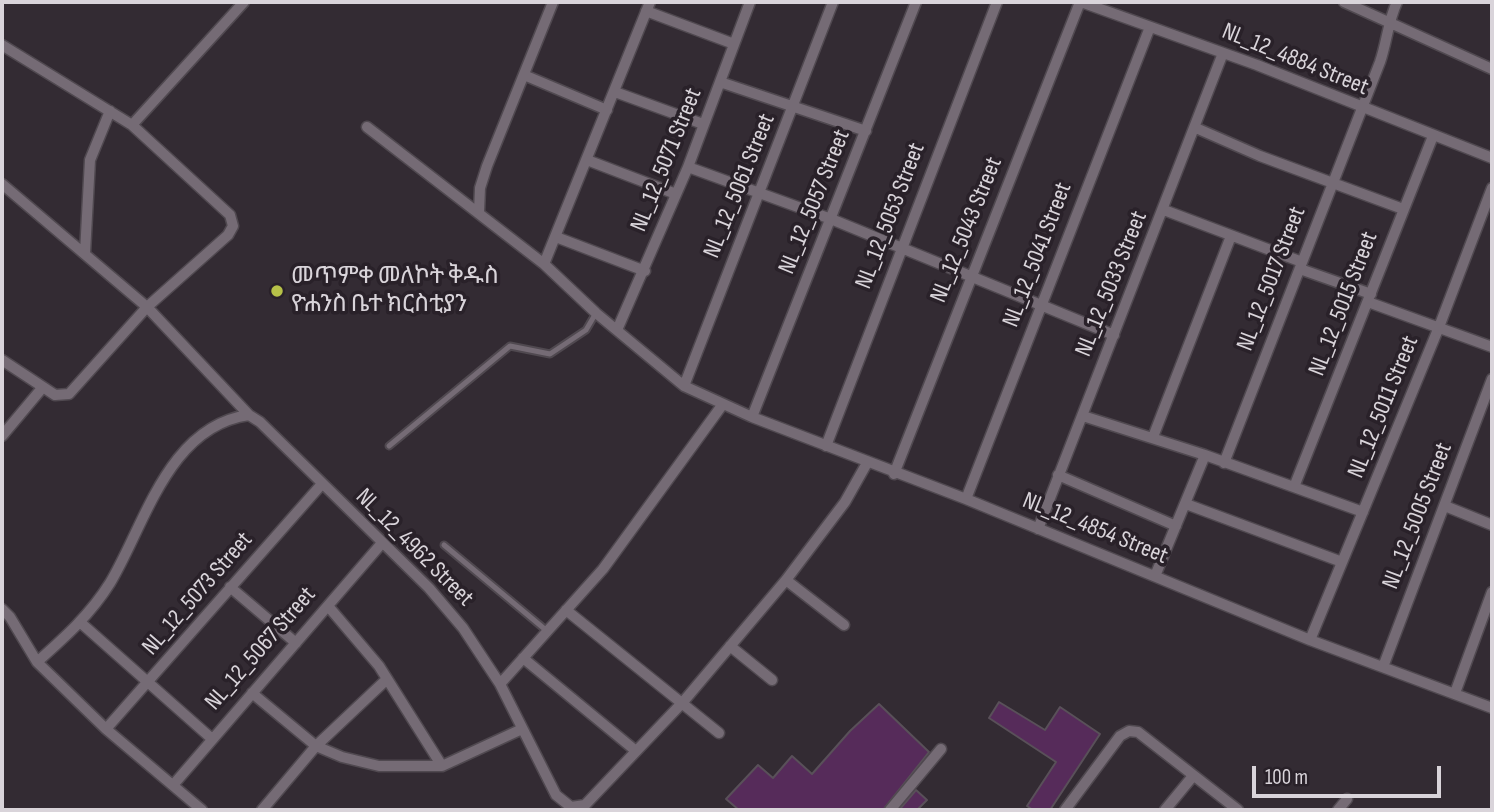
<!DOCTYPE html>
<html>
<head>
<meta charset="utf-8">
<style>
	body { margin:0 }
	#map { position:relative; width:1494px; height:812px; overflow:hidden; background:#332b33; font-family:"Sofia Sans Condensed",sans-serif }
	canvas { display:block }
	.frame { position:absolute; inset:0; border:4px solid #d9d4da; pointer-events:none }
	.scale { position:absolute; left:1252px; top:766px; width:189px; height:32px; box-sizing:border-box; border:4px solid #d9d4da; border-top:0; padding-left:9px; font-size:21px; line-height:24px; white-space:nowrap; color:#d9d4da; -webkit-text-stroke:5px #292129; paint-order:stroke }
</style>
</head>
<body>
<div id="map">
<canvas width="1494" height="812"></canvas>
<div class="frame"></div>
<div class="scale">100 m</div>
</div>
<script>
const ctx = document.querySelector('canvas').getContext('2d');
ctx.lineJoin = 'round';
function fillPath(path, color) { ctx.fillStyle = color; ctx.fill(path, 'evenodd'); }
function strokePath(path, color, width, dash) { ctx.strokeStyle = color; ctx.lineWidth = width; ctx.lineCap = dash ? 'butt' : 'round'; ctx.setLineDash(dash || []); ctx.stroke(path); }
function drawText(font, color, halo, rows, align = 'center') {
  ctx.font = font + ' "Sofia Sans Condensed","Noto Sans Ethiopic",sans-serif'; ctx.lineWidth = 7; ctx.setLineDash([]); ctx.textBaseline = 'middle'; ctx.strokeStyle = halo; ctx.fillStyle = color; for (const [text, x, y, turn = 0] of rows) {
    ctx.save(); ctx.translate(x, y); ctx.rotate((+turn || 0) * Math.PI / 180); ctx.textAlign = isNaN(turn) ? turn : align; if (halo) ctx.strokeText(text, 0, 0); ctx.fillText(text, 0, 0); ctx.restore();
  }
}
const building = new Path2D(`
	M999,702L1045,730L1060,707L1100,734L1050,810H1033L1027,806L1056,762L989,718Z
	M879,704L929,752L883,810H739L726,799L758,765L773,778L792,756L812,774L850,731Z
	M916,790L927,800L917,810H899Z`);
fillPath(building, '#562b5a');
strokePath(building, '#595059', 2);
const lane = new Path2D(`
	M389,446L510,346L550,354L586,330L596,313
	M444,545L547,631`);
const street = new Path2D(`
	M1081,2L1257,65L1492,158
	M1344,2L1492,69
	M646,11L734,44
	M2,45L132,125L230,215L233,226L228,235L147,307L69,394L55,395L43,387L2,436
	M524,75L607,110
	M720,82L866,131
	M615,92L703,124
	M132,125L244,2
	M367,127L544,264L596,313L684,386L752,417L966,499L1310,640L1492,708
	M1196,128L1260,156L1403,209
	M587,160L676,194
	M688,167L831,219L1114,335
	M2,184L147,307L249,415L260,422L429,588L463,628L500,684L556,795L571,807L585,805L683,702L786,580L845,502L867,463
	M1164,210L1302,262
	M479,212L480,188L487,166L553,2
	M556,237L645,271
	M85,253L90,160L110,111
	M544,264L650,2
	M1300,269L1371,294
	M1368,302L1492,347
	M617,330L688,167L750,2
	M2,360L43,387
	M684,386L833,2
	M1083,416L1205,455L1363,512
	M752,417L916,2
	M1153,437L1231,236
	M826,446L997,2
	M1224,463L1380,62C1387,42 1388,21 1397,2
	M894,474L1080,2
	M1058,475L1176,526
	M1294,487L1433,136
	M966,499L1150,27
	M1186,504L1342,562
	M1445,506L1492,525
	M1038,529L1223,53
	M1155,576L1205,455
	M786,580L844,625
	M230,587L296,643
	M328,606L379,666L442,766
	M2,609L10,617L37,662L106,729L202,810
	M566,610L719,733
	M81,623L211,738
	M1310,640L1439,327L1492,188
	M730,646L772,680
	M523,658L636,751
	M37,662C64,638 90,615 110,583C145,525 168,426 249,415
	M1383,667L1492,379
	M500,684L603,569L723,404
	M252,693L316,746L342,757L379,766H442L522,729
	M1455,693L1492,592
	M106,729L321,485
	M174,784L382,543
	M262,810L316,746L386,680
	M890,810L941,749
	M1065,810L1120,736L1129,731L1138,732L1238,810
	M1165,810L1193,776
	M1338,810L1347,799`);
strokePath(lane, '#504950', 9);
strokePath(street, '#504950', 13);
strokePath(lane, '#756b75', 5);
strokePath(street, '#756b75', 10);
for (const [x, y, r, color] of [
	[277,291,7,"#b6c148"]
]) { const dot = new Path2D(); dot.arc(x, y, r, 0, 2 * Math.PI); ctx.fillStyle = color; ctx.fill(dot); strokePath(dot, '#292129', 2.5); }
drawText('24px', '#d9d4da', '#292129', [
	["NL_12_4884 Street",1295,60,22],
	["NL_12_5071 Street",667,160,-68],
	["NL_12_5061 Street",740,186,-68],
	["NL_12_5057 Street",815,202,-68],
	["NL_12_5053 Street",891,216,-69],
	["NL_12_5043 Street",967,230,-68],
	["NL_12_5041 Street",1038,255,-69],
	["NL_12_5017 Street",1272,279,-69],
	["NL_12_5033 Street",1112,284,-68],
	["NL_12_5015 Street",1344,304,-69],
	["NL_12_5011 Street",1384,407,-68],
	["NL_12_5005 Street",1418,516,-69],
	["NL_12_4854 Street",1095,529,22],
	["NL_12_4962 Street",414,548,45],
	["NL_12_5073 Street",198,594,-49],
	["NL_12_5067 Street",261,649,-49]
]);
drawText('24px', '#d9d4da', '#292129', [
	["መጥምቀ መለኮት ቅዱስ",291,277],
	["ዮሐንስ ቤተ ክርስቲያን",291,305]
], 'left');
</script>
</body>
</html>
